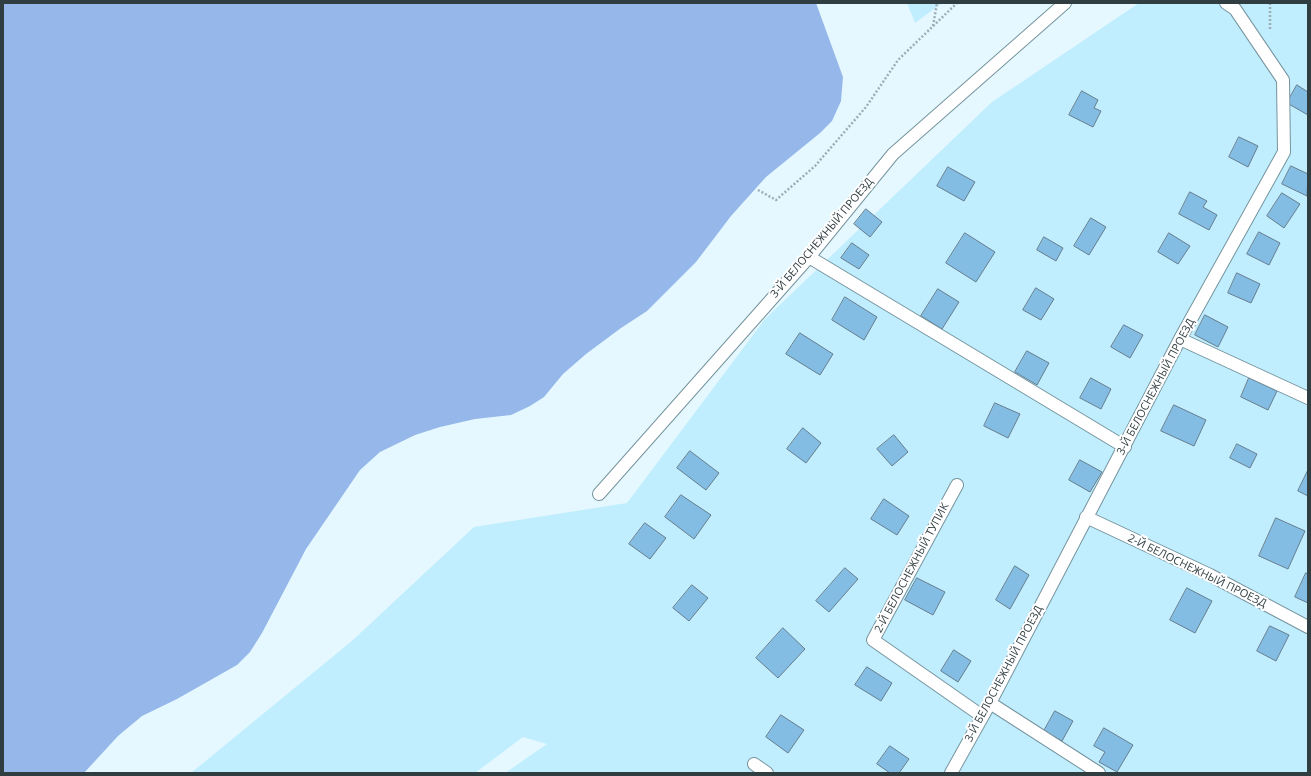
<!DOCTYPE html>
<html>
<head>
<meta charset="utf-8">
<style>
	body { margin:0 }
	#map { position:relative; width:1311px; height:776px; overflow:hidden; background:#e5f8ff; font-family:"Open Sans",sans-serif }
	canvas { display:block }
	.frame { position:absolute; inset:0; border:4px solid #303d41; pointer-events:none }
</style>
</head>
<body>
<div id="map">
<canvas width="1311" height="776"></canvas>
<div class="frame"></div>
</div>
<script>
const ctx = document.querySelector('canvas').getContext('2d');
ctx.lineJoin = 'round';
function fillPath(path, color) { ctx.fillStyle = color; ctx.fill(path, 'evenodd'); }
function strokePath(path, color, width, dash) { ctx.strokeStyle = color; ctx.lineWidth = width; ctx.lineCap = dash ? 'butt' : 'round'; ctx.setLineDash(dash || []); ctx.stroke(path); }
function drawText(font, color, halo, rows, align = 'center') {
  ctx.font = font + ' "Open Sans",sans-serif'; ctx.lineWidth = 4; ctx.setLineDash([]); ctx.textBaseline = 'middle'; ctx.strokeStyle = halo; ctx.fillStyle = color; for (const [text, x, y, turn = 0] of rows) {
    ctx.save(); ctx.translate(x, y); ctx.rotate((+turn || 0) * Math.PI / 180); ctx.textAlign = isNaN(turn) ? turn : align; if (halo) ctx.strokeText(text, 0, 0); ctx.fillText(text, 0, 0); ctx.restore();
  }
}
fillPath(new Path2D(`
	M907,3H942L915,23Z
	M1139,3H1308V773H505L547,744L523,737L475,773H191L353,640L474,527L627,503L765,319L992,102Z`), '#c0eefe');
fillPath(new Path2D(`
	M3,3H816L843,77L841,101L832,121L820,133L766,177L731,216L696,262L647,311L621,328L586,354L563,374L544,397L530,406L511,415L475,419L440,427L415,435L380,452L360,470L306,549L262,633L250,652L237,665L177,699L142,716L118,736L84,773H3Z`), '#95b7ea');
const building = new Path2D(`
	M1297,85L1308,92V115L1287,103Z
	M1082,91L1098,100L1094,108L1101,111L1093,127L1069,115Z
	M1239,137L1258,146L1248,167L1229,157Z
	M1291,166L1308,174L1307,196L1282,184Z
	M948,167L975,182L964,201L937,186Z
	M1190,192L1207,201L1203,207L1217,215L1209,230L1179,214Z
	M1282,193L1300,204L1284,228L1267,216Z
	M866,209L882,222L870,237L854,224Z
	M1091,218L1106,227L1089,255L1074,246Z
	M1259,232L1280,243L1269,265L1247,254Z
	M965,233L995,252L976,282L946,263Z
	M1169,233L1190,246L1178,264L1158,252Z
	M1044,237L1063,248L1056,261L1037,250Z
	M852,243L869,255L859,269L841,258Z
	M1237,273L1260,284L1251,303L1228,293Z
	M1036,288L1054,299L1041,320L1023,310Z
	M938,289L959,302L942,329L921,316Z
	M845,297L877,317L864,340L832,320Z
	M1205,315L1228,327L1218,347L1195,335Z
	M1124,325L1143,335L1130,358L1111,347Z
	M800,333L833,354L820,375L786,354Z
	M1027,351L1049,363L1037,385L1015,372Z
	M1091,378L1111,389L1101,409L1080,398Z
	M1249,378L1277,391L1268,410L1241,397Z
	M995,403L1020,414L1008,438L984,426Z
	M1174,405L1206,420L1194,446L1161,431Z
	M803,428L821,443L806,463L787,449Z
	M894,435L908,452L892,466L877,449Z
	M1237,444L1257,454L1250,468L1230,458Z
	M690,451L719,473L706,490L677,468Z
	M1080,460L1102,472L1090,492L1069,480Z
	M1308,470V496L1298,491Z
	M681,495L711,515L694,539L665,517Z
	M884,499L909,516L897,535L871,519Z
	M1276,518L1305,531L1288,569L1259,556Z
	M645,523L666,538L650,559L629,544Z
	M1015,566L1029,575L1010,609L996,600Z
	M845,568L858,579L829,612L816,601Z
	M1306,573L1308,574V603L1295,597Z
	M917,578L945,592L933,615L905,600Z
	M692,585L708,598L689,621L673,608Z
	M1187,588L1212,601L1195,633L1170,620Z
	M1270,626L1289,635L1276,661L1257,651Z
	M783,628L805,649L778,678L756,658Z
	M954,650L971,661L958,682L941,671Z
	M867,667L892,683L881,701L855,685Z
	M1055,711L1073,721L1062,741L1044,731Z
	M781,715L804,730L788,753L766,737Z
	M1104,728L1133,745L1117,772L1099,762L1105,752L1094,746Z
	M890,746L909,759L899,773H890L877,764Z`);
fillPath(building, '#83bde4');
strokePath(building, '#677e8e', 1);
const service = new Path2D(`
	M809,257L1125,447
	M1180,339L1308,398
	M957,485L873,640L982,716
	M599,494L809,257L893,154L1065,3
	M1086,517L1210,575L1308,627
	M990,703L1099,773
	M754,764L767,773
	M951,773L990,703L1180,339L1284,152L1283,80L1235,9L1226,3`);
strokePath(service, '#76949e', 14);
strokePath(new Path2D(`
	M1270,3V30
	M933,26L937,3
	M758,190L776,200L815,166L866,107L898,60L957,3`), '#9dadb3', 2.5, [2, 2]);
strokePath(service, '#fff', 12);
drawText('11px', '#303d41', '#fff', [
	["3-Й БЕЛОСНЕЖНЫЙ ПРОЕЗД",822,238,-50],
	["3-Й БЕЛОСНЕЖНЫЙ ПРОЕЗД",1156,387,-62],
	["2-Й БЕЛОСНЕЖНЫЙ ТУПИК",912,568,-62],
	["2-Й БЕЛОСНЕЖНЫЙ ПРОЕЗД",1197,571,26],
	["3-Й БЕЛОСНЕЖНЫЙ ПРОЕЗД",1004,674,-62]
]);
</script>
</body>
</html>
